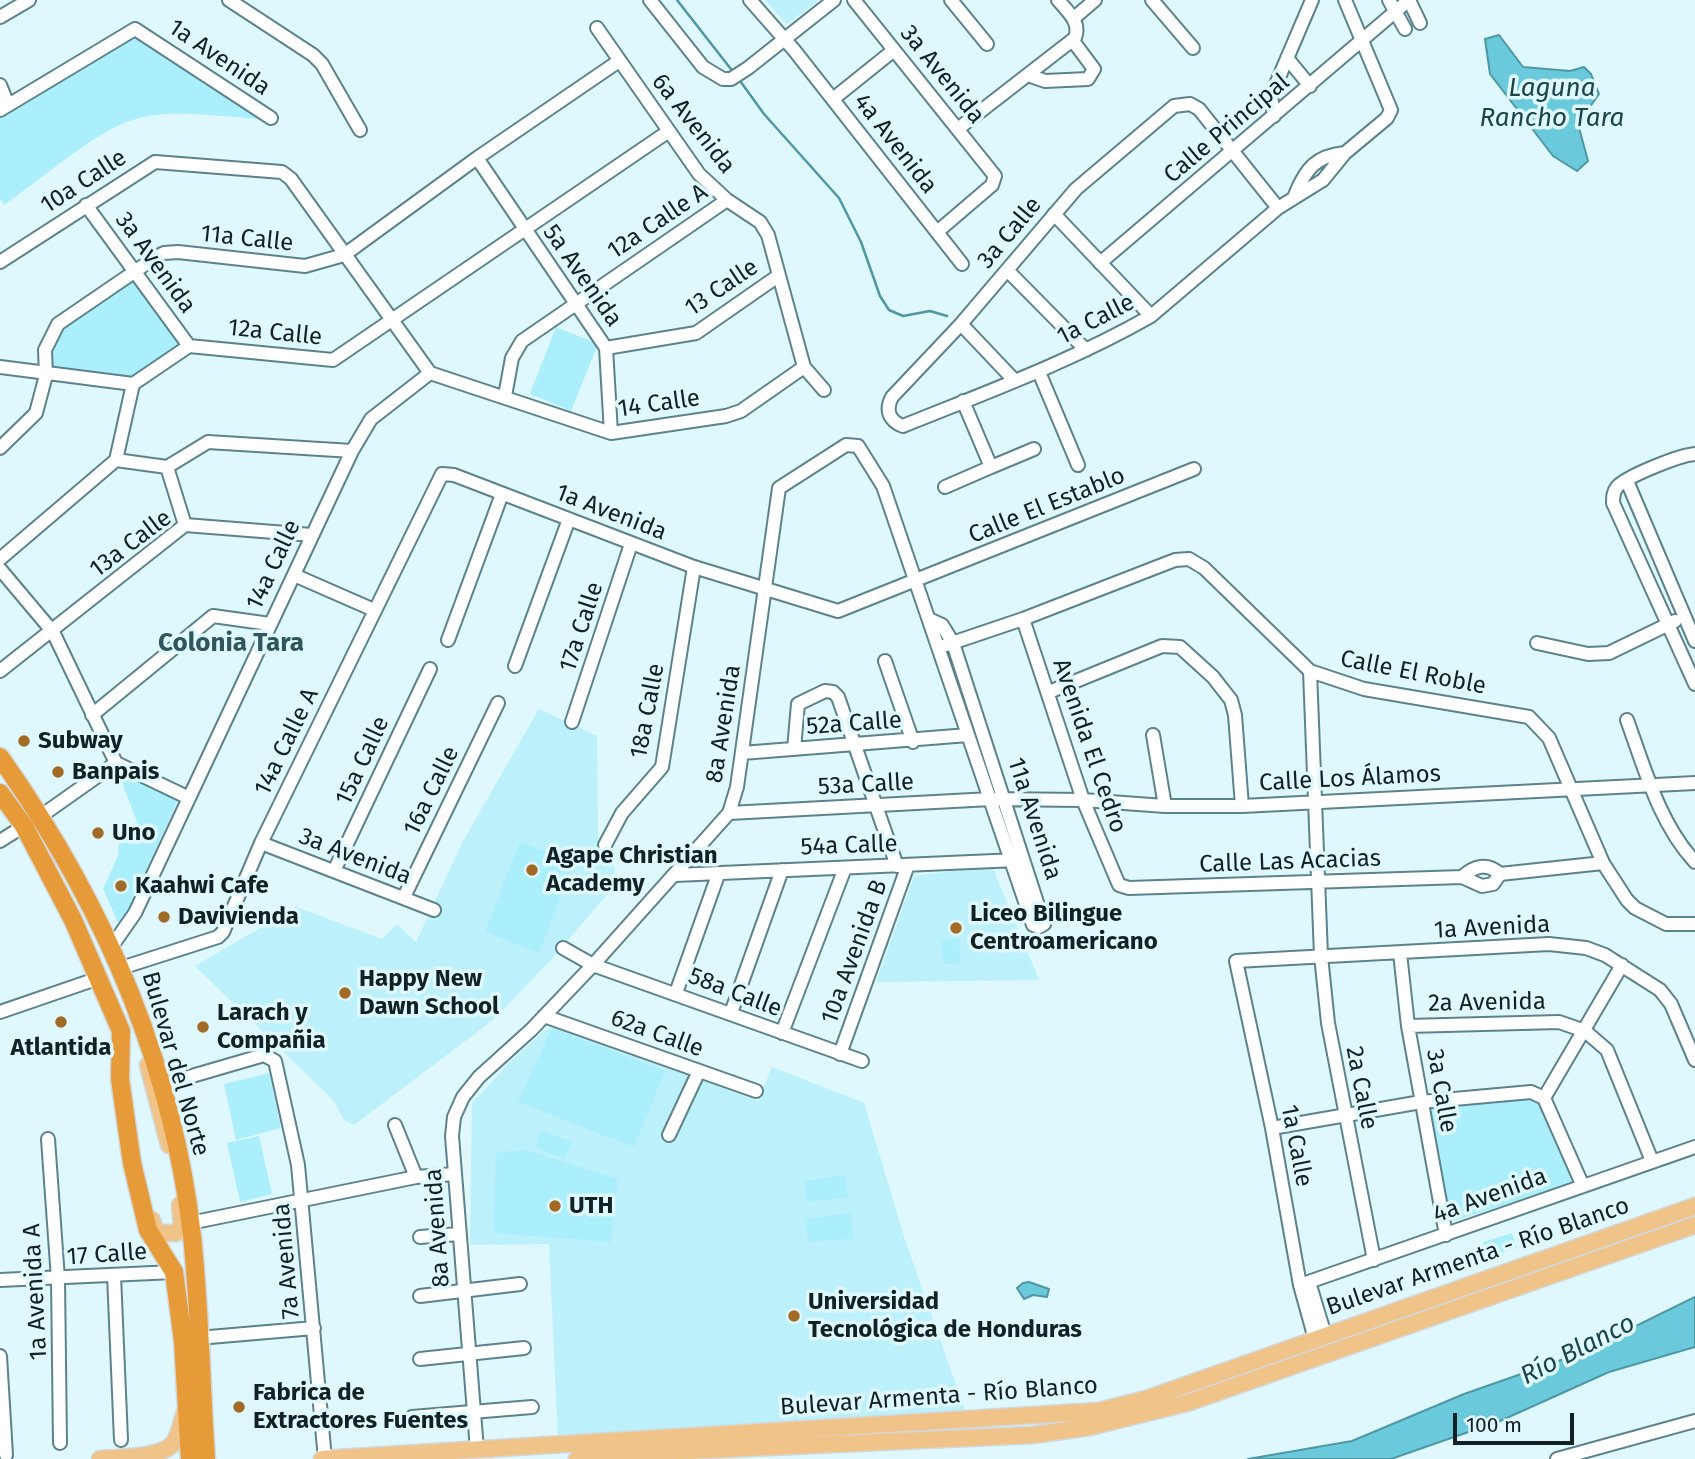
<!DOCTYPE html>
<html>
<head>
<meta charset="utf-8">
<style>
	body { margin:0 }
	#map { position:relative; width:1695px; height:1459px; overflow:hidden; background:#dff8fd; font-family:"Fira Sans",sans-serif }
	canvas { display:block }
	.scale { position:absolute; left:1453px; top:1413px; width:121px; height:32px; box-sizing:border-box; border:4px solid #112124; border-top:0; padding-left:9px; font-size:21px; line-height:24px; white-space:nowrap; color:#112124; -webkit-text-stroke:5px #dff8fd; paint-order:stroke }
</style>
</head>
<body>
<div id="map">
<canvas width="1695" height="1459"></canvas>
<div class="scale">100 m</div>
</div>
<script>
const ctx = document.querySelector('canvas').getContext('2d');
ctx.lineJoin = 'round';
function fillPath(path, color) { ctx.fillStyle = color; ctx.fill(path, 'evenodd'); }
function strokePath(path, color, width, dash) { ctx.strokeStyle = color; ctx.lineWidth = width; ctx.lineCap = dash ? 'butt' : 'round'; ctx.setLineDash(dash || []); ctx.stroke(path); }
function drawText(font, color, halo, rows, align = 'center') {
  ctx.font = font + ' "Fira Sans",sans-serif'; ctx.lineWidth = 7; ctx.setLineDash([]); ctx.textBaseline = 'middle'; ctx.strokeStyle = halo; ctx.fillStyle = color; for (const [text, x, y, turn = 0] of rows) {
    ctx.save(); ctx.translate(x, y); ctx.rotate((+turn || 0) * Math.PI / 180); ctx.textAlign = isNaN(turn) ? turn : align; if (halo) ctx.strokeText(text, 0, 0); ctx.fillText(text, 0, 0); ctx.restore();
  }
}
fillPath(new Path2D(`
	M765,0H819L787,24Z
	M539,709L597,736L598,836L602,851L614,856L615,885L552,959L493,1020L354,1125L344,1120L333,1100L195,966L296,907L382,939L397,924L416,942L462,843Z
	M992,866L1039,980L876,982L914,876Z
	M557,1025L758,1101L772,1067L864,1103L905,1240L965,1410L558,1440L549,1244L470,1245L472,1103L510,1062L544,1031Z`), '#bcf0fb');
fillPath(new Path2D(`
	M130,36H138L262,119C220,117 169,107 129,121C94,133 36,183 4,205L0,198V114Z
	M134,278L181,343L132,377L53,367C53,360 52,352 53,345C60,323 114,292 134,278Z
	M556,327L598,344L571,411L530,394Z
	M116,766L179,798L120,927L103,889L118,856L119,837L137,822Z
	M520,842L574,862L539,953L485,932Z
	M959,939L960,963L943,964L942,940Z
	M552,1028L665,1071L634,1147L518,1102Z
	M269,1073L281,1128L236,1140L224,1084Z
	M1531,1098L1544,1107L1576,1182L1451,1222L1428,1108Z
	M541,1130L572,1142L565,1159L535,1147Z
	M259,1136L272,1194L240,1202L227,1143Z
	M526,1150L618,1179L611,1242L494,1233L496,1153Z
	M845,1175L848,1197L807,1202L805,1181Z
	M851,1213L853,1239L808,1242L806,1219Z
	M1512,1233L1517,1248L1487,1257L1483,1242Z`), '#abeffc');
const water = new Path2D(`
	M1499,35L1523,67L1570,71L1584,67L1591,74L1599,94L1578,124L1588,161L1577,171L1553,156L1490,74L1485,39Z
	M1029,1282L1049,1289L1047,1297L1033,1295L1024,1299L1017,1288L1023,1283Z
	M1695,1297V1347L1609,1372L1500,1421L1391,1459H1248L1352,1441L1464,1394L1581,1353Z`);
fillPath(water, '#6acadc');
strokePath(water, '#4f97a5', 2);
strokePath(new Path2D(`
	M677,0L734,73
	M738,78L764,114L839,198L861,242L880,296L889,310L903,316L930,311L947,316`), '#4f97a5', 2.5);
const minor = new Path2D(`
	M229,0L313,55L322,64L360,130
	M650,0L703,67L723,79H731L748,68L834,0
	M750,0L794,50L962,264
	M854,0L995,176L992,185L937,232
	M951,0L987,44
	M1152,0L1193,48
	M1389,0L1405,29
	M1409,0L1420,23
	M0,17L29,0
	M1074,18L1095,0
	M597,28L699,174L727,200L760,222L768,235L804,367L824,390
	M1287,58L1310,86
	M1028,75L1045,81L1088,79L1094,69L1073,41
	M0,85L6,100L5,107H0
	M833,99L894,50
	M0,110L135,29L271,118
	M1274,116L1271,96L1312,0
	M959,128L1075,38C1081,22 1068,12 1058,0
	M477,158L606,348L611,433
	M1295,195C1306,168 1316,156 1345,153
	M86,205L189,346
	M1278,208L1199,109L1190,104L1174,106L1076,189L961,324L892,397C885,410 889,421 903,426C987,392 1072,361 1151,316L1278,208L1323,180L1345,153L1387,118L1391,110L1345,0
	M1054,214L1151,316
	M0,262L155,162L282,172L291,179L430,373
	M1100,263L1409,0
	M1007,270L1086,350
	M961,324L1015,381
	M606,348L696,333L778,276
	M0,367L133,384
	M1039,372L1078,465
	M430,373L611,433L726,416L741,411L804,367
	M505,396L512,358L522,341L727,200
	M963,401L991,467L1034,449
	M0,448L36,413L46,375L45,350L58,324L156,257L164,253L178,252L305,266L344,255L477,158L619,61
	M1695,454C1680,455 1627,476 1617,487C1613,492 1613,497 1613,503L1695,684
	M116,460L167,467L185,525
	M167,467L208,442L352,451
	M1627,481L1695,641
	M945,487L991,467
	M0,559L116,460L133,384L189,346L333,360L669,131
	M0,569L53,632L116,763
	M294,575L374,610
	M1023,619L1083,800L1119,885L1129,888L1462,877L1482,886L1493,884L1500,874L1603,863
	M448,640L502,494
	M1537,643L1588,654L1609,653L1675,621
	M946,645L1023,619L1175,560L1189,559L1204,568L1310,671L1364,689L1529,717L1549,738L1603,863L1627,900L1635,908L1666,924H1695
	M885,661L913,742
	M515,666L569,519
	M0,671L185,525L312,535
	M1310,671L1321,956L1328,1023L1374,1260
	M1049,692L1162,646L1180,647L1213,677L1231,700L1235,715L1242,806
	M92,715L213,616L270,624
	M1627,720C1645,769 1659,823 1695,862
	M572,722L631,544
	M1153,735L1165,806
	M794,749L798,704L825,691L833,692L838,697L897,866
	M742,753L968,735
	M729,813L991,799L1083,800L1165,806H1242L1695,783
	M41,816L116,763L187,797
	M0,841L24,826
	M261,843L434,910
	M605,845L622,813L662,767L694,567
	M334,871L430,669
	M675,875L1017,860
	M1462,877C1474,866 1487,862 1500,874
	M404,897L498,703
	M112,946L135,913L352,451L371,419L430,373
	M563,948L593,965L862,1061
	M1400,953L1408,1026L1446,1235
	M121,968L218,937L223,932L261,843L442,474L454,475L694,567L838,611L1194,469
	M676,993L718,875
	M0,1012L99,978
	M731,1013L782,870
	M544,1016L756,1091
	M1408,1026L1559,1022L1585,1031L1607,1050L1652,1161
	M782,1033L845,868
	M840,1054L908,865
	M161,1085L264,1055L275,1061L298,1165L325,1459
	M395,1125L416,1177
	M1272,1128L1421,1102L1531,1092L1544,1098
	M669,1135L699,1071
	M48,1139L58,1279L60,1443
	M1582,1184L1544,1098L1622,965
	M190,1223L416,1177L455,1174
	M420,1237L459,1234
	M114,1275L121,1440
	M0,1280L174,1272
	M1309,1282L1325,1335
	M1300,1285L1695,1147
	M420,1296L520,1284
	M198,1338L314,1328
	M1315,1339L1300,1285L1272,1128L1236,961L1549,944L1586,948L1605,955L1660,990L1671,1004L1695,1060
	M0,1356L6,1455
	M420,1359L524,1348
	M412,1417L532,1407
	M477,1450L452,1136L454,1117L463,1097L479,1077L531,1030L593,965L729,813L737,787L779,488L846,445L858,446L883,486L1033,925L1039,927L1044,924L953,643L942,625L931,620
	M1557,1459L1695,1421`);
const major = new Path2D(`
	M148,1065L169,1145
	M152,1220L156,1233H176L182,1226L180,1205
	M100,1459C120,1457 164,1459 175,1441C180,1432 182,1419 186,1409
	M322,1459L1099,1411L1146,1399L1695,1206
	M577,1459L660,1452L1033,1435L1089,1427L1187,1403L1695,1225`);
const highway = new Path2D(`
	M0,757C101,900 172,1061 192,1236C200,1310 201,1385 206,1459
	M0,793L24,826L73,920L121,1031L120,1079L132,1163L148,1230L174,1272L183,1341L190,1459`);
strokePath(minor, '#5c838b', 16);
strokePath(major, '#d4d7d8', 19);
strokePath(highway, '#d4d7d8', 21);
strokePath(minor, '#fff', 12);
strokePath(major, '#f0c388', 16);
strokePath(highway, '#e69b38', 18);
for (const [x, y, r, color] of [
	[24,741,7,"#a16b25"],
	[58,772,7,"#a16b25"],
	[98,833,7,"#a16b25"],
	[532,870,7,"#a16b25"],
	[121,886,7,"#a16b25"],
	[164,917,7,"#a16b25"],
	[956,928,7,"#a16b25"],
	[345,993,7,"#a16b25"],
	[61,1022,7,"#a16b25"],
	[203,1027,7,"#a16b25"],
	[555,1206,7,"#a16b25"],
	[794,1316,7,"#a16b25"],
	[239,1407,7,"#a16b25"]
]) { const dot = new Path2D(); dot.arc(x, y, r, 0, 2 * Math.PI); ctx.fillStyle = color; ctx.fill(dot); strokePath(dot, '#dff8fd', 2.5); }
drawText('24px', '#112124', '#dff8fd', [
	["1a Avenida",219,58,34],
	["3a Avenida",942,75,51],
	["6a Avenida",693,124,52],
	["Calle Principal",1227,129,-40],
	["4a Avenida",895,144,52],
	["10a Calle",84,182,-33],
	["12a Calle A",658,222,-34],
	["3a Calle",1010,233,-50],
	["11a Calle",247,239,6],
	["3a Avenida",155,263,54],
	["5a Avenida",582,276,55],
	["13 Calle",722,288,-34],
	["1a Calle",1096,320,-27],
	["12a Calle",275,333,6],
	["14 Calle",659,404,-8],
	["Calle El Establo",1047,506,-22],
	["1a Avenida",611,513,21],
	["13a Calle",131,544,-37],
	["14a Calle",274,565,-65],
	["17a Calle",582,627,-72],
	["Calle El Roble",1413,673,11],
	["18a Calle",648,711,-79],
	["8a Avenida",724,724,-81],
	["52a Calle",854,724,-4],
	["14a Calle A",287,742,-64],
	["Avenida El Cedro",1089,746,71],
	["15a Calle",363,761,-65],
	["Calle Los Álamos",1350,779,-3],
	["53a Calle",866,785,-3],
	["16a Calle",432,791,-64],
	["11a Avenida",1034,819,72],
	["54a Calle",849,846,-2],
	["3a Avenida",355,857,21],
	["Calle Las Acacias",1290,862,-2],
	["1a Avenida",1492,928,-3],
	["10a Avenida B",855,952,-70],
	["58a Calle",735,993,21],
	["2a Avenida",1487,1003,-1],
	["62a Calle",657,1034,20],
	["Bulevar del Norte",175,1064,74],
	["2a Calle",1361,1088,79],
	["3a Calle",1441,1091,80],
	["1a Calle",1296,1146,79],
	["4a Avenida",1490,1196,-20],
	["8a Avenida",438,1228,-94],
	["17 Calle",107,1255,-4],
	["Bulevar Armenta - Río Blanco",1478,1257,-19],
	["7a Avenida",287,1261,-95],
	["1a Avenida A",36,1292,-93],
	["Bulevar Armenta - Río Blanco",939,1397,-4]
]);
drawText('bold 24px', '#112124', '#dff8fd', [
	["Subway",38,741],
	["Banpais",72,772],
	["Uno",112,833],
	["Agape Christian",546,856],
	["Academy",546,884],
	["Kaahwi Cafe",135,886],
	["Liceo Bilingue",970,914],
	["Centroamericano",970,942],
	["Davivienda",178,917],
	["Happy New",359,979],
	["Dawn School",359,1007],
	["Larach y",217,1013],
	["Compañia",217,1041],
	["Atlantida",61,1048,"center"],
	["UTH",569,1206],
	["Universidad",808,1302],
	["Tecnológica de Honduras",808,1330],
	["Fabrica de",253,1393],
	["Extractores Fuentes",253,1421]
], 'left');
drawText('italic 26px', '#1a454d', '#dff8fd', [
	["Laguna",1552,89],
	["Rancho Tara",1552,119],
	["Río Blanco",1578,1350,-27]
]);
drawText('bold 26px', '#2f555d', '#dff8fd', [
	["Colonia Tara",231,644]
]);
</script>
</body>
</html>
